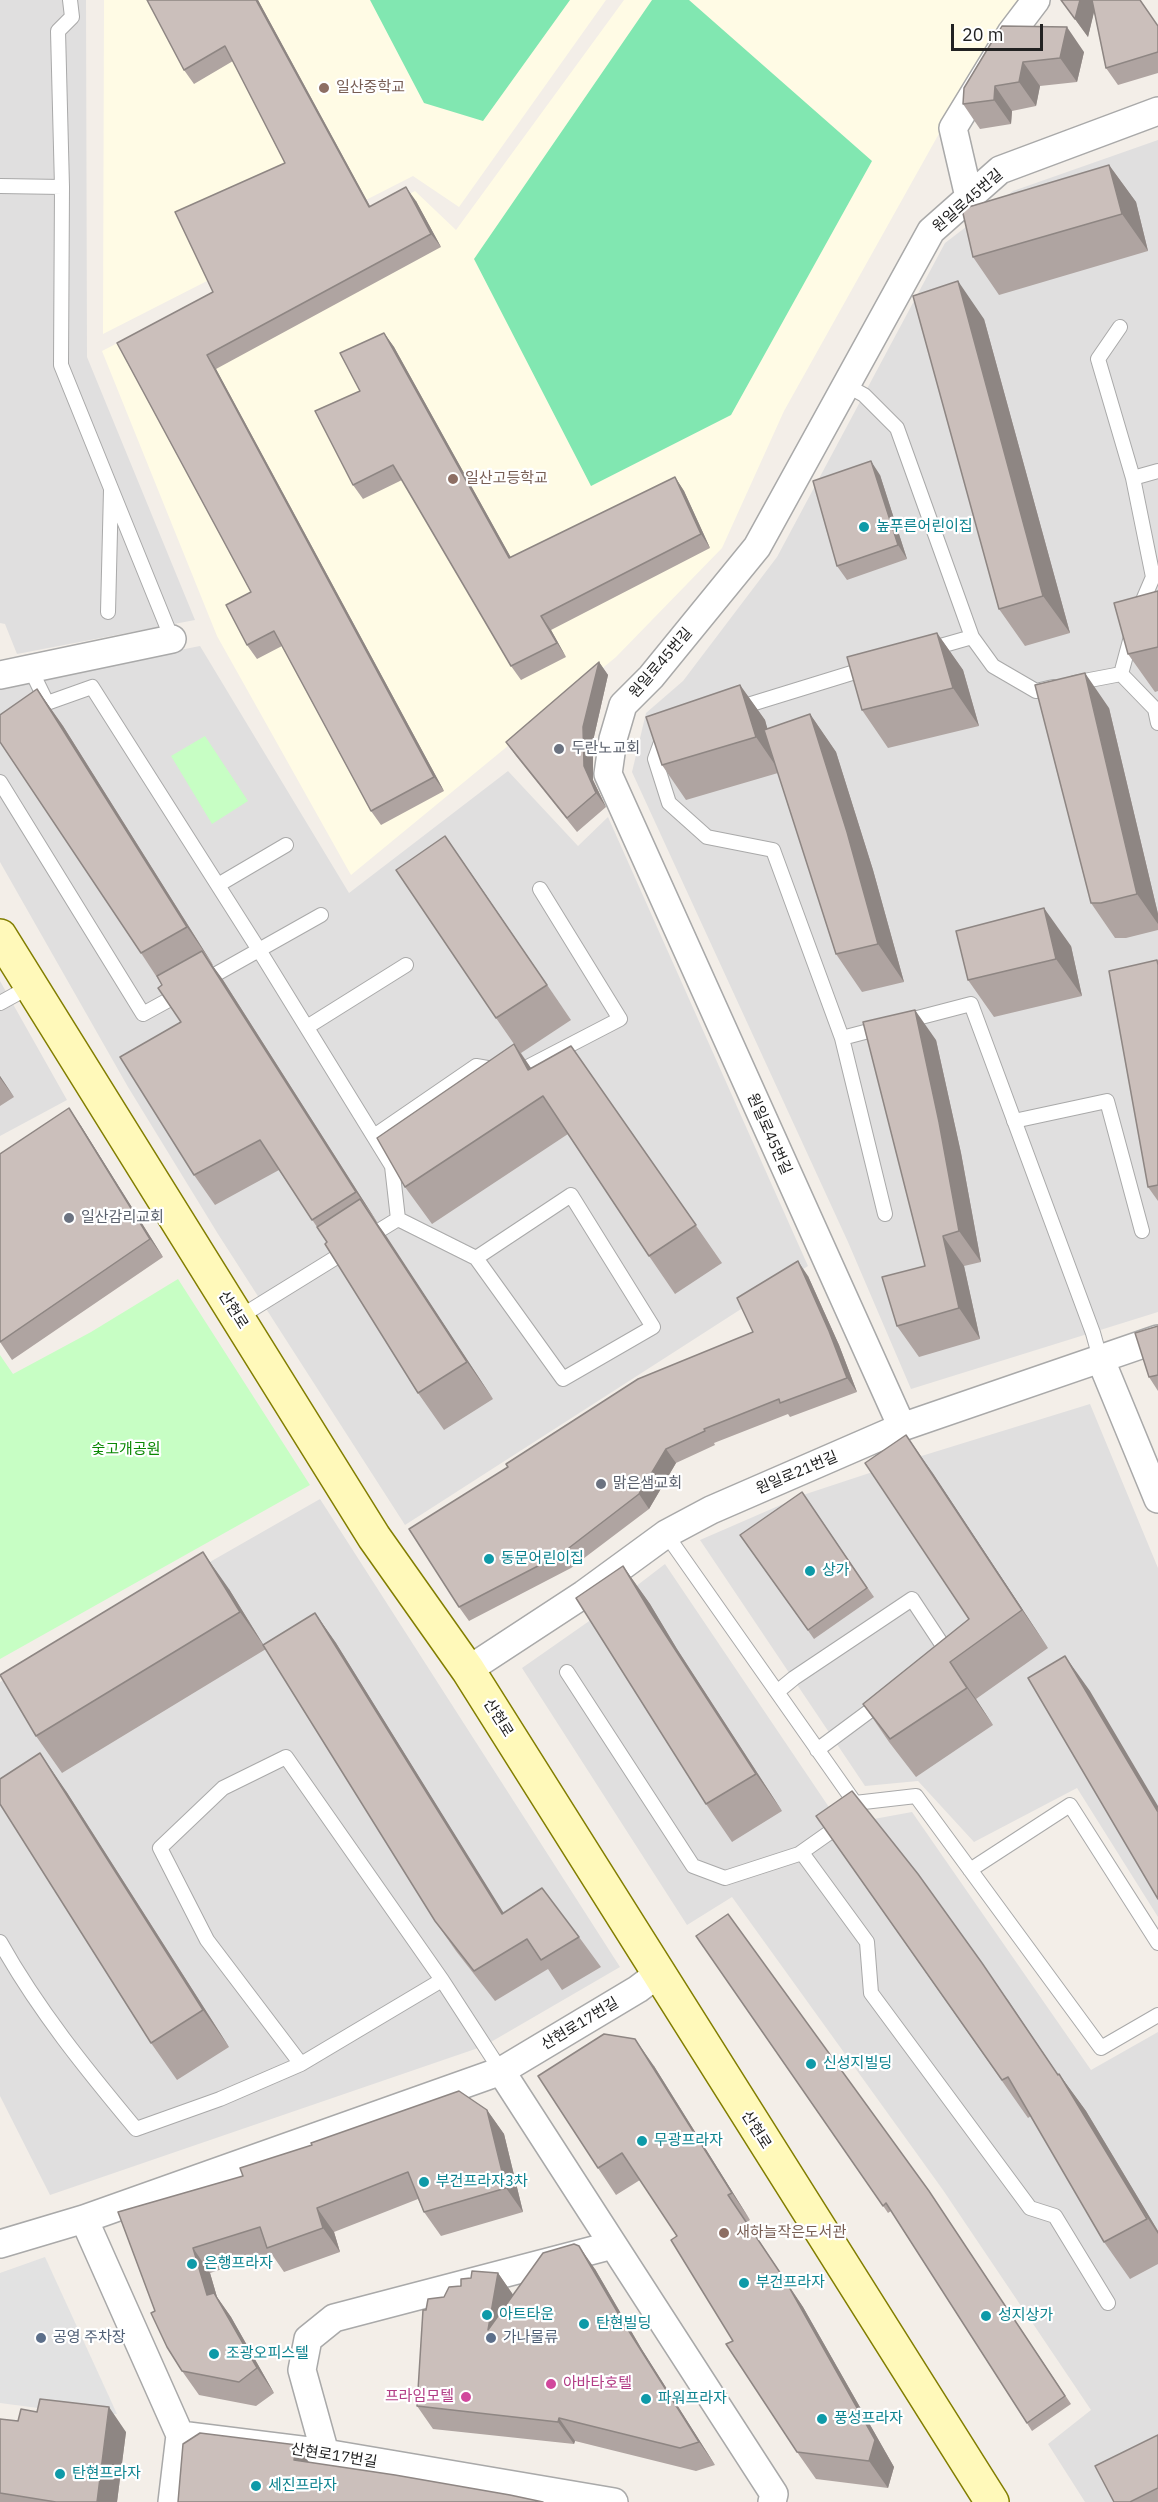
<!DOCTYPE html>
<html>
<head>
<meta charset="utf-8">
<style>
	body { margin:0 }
	#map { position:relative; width:1158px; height:2502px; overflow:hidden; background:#f3eee8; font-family:"IBM Plex Sans",sans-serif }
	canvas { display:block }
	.scale { position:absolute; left:951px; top:24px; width:92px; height:27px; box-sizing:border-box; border:3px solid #222; border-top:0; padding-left:8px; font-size:18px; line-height:21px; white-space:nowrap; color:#222; -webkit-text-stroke:4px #fff; paint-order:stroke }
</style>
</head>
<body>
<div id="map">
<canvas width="1158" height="2502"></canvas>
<div class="scale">20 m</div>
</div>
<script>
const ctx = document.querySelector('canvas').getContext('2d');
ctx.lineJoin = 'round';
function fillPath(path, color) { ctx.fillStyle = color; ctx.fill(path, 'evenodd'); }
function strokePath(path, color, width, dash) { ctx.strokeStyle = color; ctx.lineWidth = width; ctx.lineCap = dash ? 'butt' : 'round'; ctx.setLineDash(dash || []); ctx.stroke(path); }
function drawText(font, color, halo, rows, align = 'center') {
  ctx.font = font + ' "IBM Plex Sans","Noto Sans KR",sans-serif'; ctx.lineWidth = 4.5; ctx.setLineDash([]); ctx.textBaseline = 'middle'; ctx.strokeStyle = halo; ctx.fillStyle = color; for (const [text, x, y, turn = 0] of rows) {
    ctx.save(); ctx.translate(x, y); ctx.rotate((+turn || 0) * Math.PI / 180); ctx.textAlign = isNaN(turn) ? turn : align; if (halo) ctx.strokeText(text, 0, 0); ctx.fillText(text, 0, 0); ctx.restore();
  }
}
fillPath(new Path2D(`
	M0,0H86L87,357L195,620L17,654L5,624L0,623Z
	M1158,140V1312L911,1389L848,1242L632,772L646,713L683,681L777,557L945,243L1013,191Z
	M200,646L349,893L508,771L578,846L608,817L808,1266L405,1525L218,1234L128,1087L0,862V688L34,679Z
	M0,981L67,1100L0,1136Z
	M1090,1404L1158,1568V1917L1077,1788L974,1842L918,1781L865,1786L700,1540L806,1494L915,1458Z
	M320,1499L620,1967L484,2046L50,2195L0,2096V1682Z
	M665,1564L841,1825L912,1812L1091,2070L1158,2032V2502H1085L1048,2444L1091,2410L943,2190L732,1897L687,1925L522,1668L605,1610Z`), '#e0dfdf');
fillPath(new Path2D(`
	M104,0H606L459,207L413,176L103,334Z
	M624,0H1020L993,37L784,411L722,548L616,657L351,875L217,636L102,351L415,191L456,230Z`), '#fffbe5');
fillPath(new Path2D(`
	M205,736L248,801L212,824L171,756Z
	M178,1279L310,1485L0,1659V1355L13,1374L91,1332Z`), '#c7fec4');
fillPath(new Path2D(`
	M370,0H570L483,121L424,103Z
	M652,0H689L872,161L731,415L591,486L474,259Z`), '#81e7b1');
fillPath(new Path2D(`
	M45,2257L117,2414L61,2411L0,2403V2273Z`), '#e2e2e2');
const service = new Path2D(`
	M70,0L72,17L58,31L62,187L61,365L172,639
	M0,186L62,187
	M1120,327L1098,359L1133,478L1153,577L1138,612
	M846,385L864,395L897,428L972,637L993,666L1036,691L1053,687
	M1133,478L1158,471
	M108,612L111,490
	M930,649L972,637
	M30,668L47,703L92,687L259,950L392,1166L398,1219L367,1238
	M1121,674L1132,633
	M1121,674L1155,709L1158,723
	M1074,683L1121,674
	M735,709L868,668
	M663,737L655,759L669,803L707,837L773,850L842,1038L885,1214
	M0,782L143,1014L183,992
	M218,885L286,845
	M202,982L321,915
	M0,1003L31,986
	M902,1022L971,1004L1093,1333L1100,1358
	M307,1027L406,965
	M842,1038L884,1027
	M1014,1121L1107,1101L1142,1231
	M374,1136L476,1066L516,1073L620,1019L540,889
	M398,1219L476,1258L563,1379L653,1327L571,1195L476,1258
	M238,1318L348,1250
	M666,1534L855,1803L916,1796L1101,2048L1158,2015
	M567,1672L693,1866L725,1878L799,1854L843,1823
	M777,1692L794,1678L912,1599L947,1652L941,1656
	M817,1750L883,1701
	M802,1853L867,1942L871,1993L1030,2208L1055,2216L1108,2303
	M970,1870L1070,1805L1158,1943
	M0,1942C38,2010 86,2069 136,2129L220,2099L301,2064L207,1940L160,1848L223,1788L286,1757L442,1980L501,2071
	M301,2064L442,1980`);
const minor = new Path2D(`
	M969,197L953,128L1011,33L1036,0
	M0,675L172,639
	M1100,1358L1158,1499
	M902,1427L608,774L613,739L623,705L651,677L757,547L931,231L1000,170L1158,111
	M468,1670L584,1594L666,1534L711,1510L902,1427L1158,1339
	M501,2071L774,2494L772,2502
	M84,2219L180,2435L172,2502
	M0,2244L84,2219L501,2071L638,1989L658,1974
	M180,2435L325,2453L614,2502
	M325,2453L302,2370L308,2339L334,2318L613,2245`);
const secondary = new Path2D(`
	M0,936L374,1537L468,1670L992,2502`);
strokePath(service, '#a9a9a9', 16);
strokePath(minor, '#a9a9a9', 30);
strokePath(secondary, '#827e00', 36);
strokePath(service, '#fff', 14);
strokePath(minor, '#fff', 27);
strokePath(secondary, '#fff9ba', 33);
fillPath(new Path2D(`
	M258,0L370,206L416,201L441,247L216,369L444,791L381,825L371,811L282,646L257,659L247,645L251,592L117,343L213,292L285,163L233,61L194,84L184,70Z
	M1061,0L1158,26V73L1118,85L1106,68L1094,11L1088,37Z
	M993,40L1084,52L1077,82L1040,86L1036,106L1012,111L1011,124L980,129L963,104Z
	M1109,165L1136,202L1148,251L999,295L973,257Z
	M984,319L1070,633L1025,646L999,609Z
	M384,333L394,347L511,558L675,477L684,491L710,548L551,630L566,657L521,680L511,666L402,480L363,499L353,485L360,391Z
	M880,475L907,559L847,580L837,566Z
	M1158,591V691L1155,692L1128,654Z
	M937,633L963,670L979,726L888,748L862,710Z
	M599,662L608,675L593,741V780L606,807L577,832L516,756L506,742Z
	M740,685L765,720L767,729L810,714L836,752L873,870L904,982L862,992L836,954L778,773L686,800L662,765Z
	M37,689L63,726L213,965H212L223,980L377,1222H376L493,1399L444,1430L418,1393L327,1242L279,1170L215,1205L194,1175L181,1022L162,985L141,953Z
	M1109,708L1158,914V930L1126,938H1115L1091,903Z
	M470,872L571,1020L521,1053L531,1068L571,1046L722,1263L675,1294L649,1256L568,1134L432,1224L405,1187L514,1044L496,1018Z
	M1071,946L1082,996L994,1017L968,980Z
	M1157,960L1158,961V1201L1148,1187Z
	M936,1040L961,1153L981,1262L964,1266L980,1339L919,1357L897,1326L925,1266Z
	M0,1076L14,1097L0,1106Z
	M69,1108L81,1126L163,1257L12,1360L0,1342Z
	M808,1276L839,1345L857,1392L790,1417L788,1414L714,1443L715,1445L676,1463L649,1509L571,1568L469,1621L459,1607L753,1332Z
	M1158,1326V1391L1149,1377Z
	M932,1472L1048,1648L976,1699L993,1725L916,1777L889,1742L863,1704L969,1619Z
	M802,1492L874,1597L814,1639L740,1535Z
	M623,1566L650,1604L677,1649L782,1811L732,1842L706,1804Z
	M229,1589L266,1649L62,1773L36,1736Z
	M315,1613L336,1643L503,1913L579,1937L601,1967L562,1990L548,1969L495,2001L456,1951L435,1921Z
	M66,1791L229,2047L177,2080L151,2043Z
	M816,1816L1008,2000L1058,2075L1059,2074L1086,2111L1158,2231V2264L1130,2279L1104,2242L1031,2116L1028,2118Z
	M696,1936L929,2191L1071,2404L1032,2431L891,2211L888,2213Z
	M654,2066L750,2220L747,2222L803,2307L894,2467L888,2488L816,2479L797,2452L733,2341L677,2236L640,2180L616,2195L598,2168Z
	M487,2110L504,2134L523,2212L441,2236L424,2212L418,2199L334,2232L340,2252L284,2272L271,2253L210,2273L217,2297L231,2317L274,2393L256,2406L199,2395L182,2371L155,2311L118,2212L243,2176L312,2145Z
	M595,2269L641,2348L715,2465L696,2471L575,2441L574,2444L433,2429L417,2406L426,2310L471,2278L498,2273L513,2295Z
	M0,2419L126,2432L117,2502H0Z
	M1158,2435V2502H1114Z`), '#afa4a1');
fillPath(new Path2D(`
	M256,0H258L378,221L369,207Z
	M1080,0H1097L1088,37L1075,19Z
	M1067,27L1084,52L1077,82L1060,58Z
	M1023,62L1040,86L1036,106L1019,82Z
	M995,86L1012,111L1011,124L994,100Z
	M1109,165L1136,202L1148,251L1122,214Z
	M406,187L416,201L441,247L431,234Z
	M958,281L984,319L1070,633L1043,596Z
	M384,333L394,347L519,572L509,558Z
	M207,355L216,369L444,791L434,777Z
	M871,461L880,475L907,559L898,545Z
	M675,477L684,491L710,548L701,534Z
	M541,616L551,630L566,657L557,643Z
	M937,633L963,670L979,726L953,688Z
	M599,662L608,675L593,741V780L606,807L596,793L584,766L583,727Z
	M1085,673L1109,708L1158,914V924L1137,894Z
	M740,685L765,720L780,772L756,737Z
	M37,689L63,726L213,965L187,927Z
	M810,714L836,752L873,870L904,982L878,944Z
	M445,836L470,872L571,1020L547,985Z
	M1044,908L1071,946L1082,996L1056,959Z
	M202,951L223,980L377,1222L356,1192Z
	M915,1010L936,1040L961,1153L981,1262L959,1231Z
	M514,1044L540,1081L528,1070Z
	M0,1076L14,1097L0,1078Z
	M69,1108L81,1126L163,1257L150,1239Z
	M360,1199L387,1237L493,1399L467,1362Z
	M943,1236L964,1266L980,1339L959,1308Z
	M798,1261L808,1276L839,1345L857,1392L847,1378Z
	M906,1435L932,1472L1048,1648L1022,1610Z
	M666,1449L676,1463L649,1509L639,1494Z
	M203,1552L229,1589L266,1649L240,1612Z
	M623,1566L650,1604L677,1649L782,1811L756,1774L650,1611Z
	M315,1613L336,1643L523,1944L502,1914Z
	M1065,1656L1090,1691L1158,1806V1812Z
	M950,1662L976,1699L993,1725L967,1688Z
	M40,1753L66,1791L229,2047L203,2010Z
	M982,1963L1073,2097L1059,2074L1086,2111L1158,2231V2234Z
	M635,2039L654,2066L750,2220L732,2193Z
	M487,2110L504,2134L523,2212L506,2188Z
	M728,2195L803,2307L894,2467L888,2488L869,2461Z
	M317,2208L334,2232L340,2252L323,2228Z
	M579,2246L595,2269L641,2348L715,2465L699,2442L625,2325Z
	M193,2248L210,2273L217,2297L231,2317L274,2393L207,2295Z
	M498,2273L514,2296L488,2330Z
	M109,2407L126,2432L117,2502H97Z
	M559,2418L575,2441L574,2444L558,2422Z
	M297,2445L315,2471L294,2460Z`), '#8e8683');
const building = new Path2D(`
	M147,0H256L369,207L406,187L431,234L207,355L434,777L371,811L274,631L247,645L226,605L251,592L117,343L213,292L175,212L285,163L225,46L184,70Z
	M1061,0H1080L1075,19Z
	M1092,0H1140L1158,26V52L1106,68Z
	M1002,26L1067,27L1060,58L1023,62L1019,82L995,86L994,100L963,104L964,88L993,40H997L998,33Z
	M1109,165L1122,214L973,257L962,209Z
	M958,281L1043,596L999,609L913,296Z
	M384,333L509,558L675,477L701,534L541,616L557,643L511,666L393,465L353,485L315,411L360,391L340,353Z
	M871,461L898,545L837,566L813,481Z
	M1158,591V647L1128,654L1114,603Z
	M937,633L953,688L862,710L847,657Z
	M599,662L583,727L584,766L596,793L567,818L506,742Z
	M1085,673L1137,894L1101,903H1091L1035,685Z
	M740,685L756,737L662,765L646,717Z
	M37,689L187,927L141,953L0,742V715Z
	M810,714L847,832L878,944L836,954L764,730Z
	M445,836L547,985L496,1018L396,870Z
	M1044,908L1056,959L968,980L956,931Z
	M202,951L356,1192L312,1220L260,1140L194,1175L120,1057L181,1022L158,988L162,985L157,976Z
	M1157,960L1158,965V1185L1148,1187L1109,971Z
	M915,1010L939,1122L959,1231L943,1236L959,1308L897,1326L882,1277L925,1266L863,1022Z
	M514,1044L528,1070L571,1046L696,1225L649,1256L543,1096L405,1187L377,1138Z
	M69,1108L150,1239L0,1342V1154Z
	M360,1199L467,1362L418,1393L325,1244L327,1242L317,1227Z
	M798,1261L829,1331L847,1378L780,1403L779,1399L704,1429L705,1431L666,1449L639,1494L561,1554L459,1607L409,1529L508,1467L506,1464L638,1379L753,1332L737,1298Z
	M1158,1326V1375L1149,1377L1135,1333Z
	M906,1435L1022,1610L950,1662L967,1688L890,1739L863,1704L969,1619L865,1463Z
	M802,1492L867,1588L808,1630L740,1535Z
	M203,1552L240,1612L36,1736L0,1675Z
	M623,1566L650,1611L756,1774L706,1804L576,1598Z
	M315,1613L502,1914L542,1888L579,1937L541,1960L527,1939L474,1971L435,1921L263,1645Z
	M1065,1656L1158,1812V1899L1028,1678Z
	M40,1753L203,2010L151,2043L0,1804V1779Z
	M852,1791L918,1874L982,1963L1058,2075L1059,2074L1147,2219L1104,2242L1008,2077L1002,2080L816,1816Z
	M728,1914L929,2191L1065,2396L1027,2423L886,2203L883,2206L696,1936Z
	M604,2034L635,2039L732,2193L728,2195L785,2280L875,2440L869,2461L797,2452L726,2344L733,2341L671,2240L677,2236L622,2153L598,2168L538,2076Z
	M459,2091L487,2110L506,2188L424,2212L408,2172L317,2208L323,2228L267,2248L260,2227L193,2248L207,2295L214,2293L257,2368L239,2382L182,2371L167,2347L151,2313L155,2311L118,2212L243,2176L240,2168L312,2145L311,2143Z
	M574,2244L579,2246L625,2325L699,2442L680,2448L559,2418L558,2422L417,2406L423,2310H426L428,2299L444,2297L449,2287L461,2286V2279L471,2278L472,2271L498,2273L488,2330L543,2253Z
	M40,2399L109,2407L97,2502H56L0,2493V2419L18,2421L21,2409L37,2412Z
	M200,2433L297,2445L294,2460L395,2475L510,2495L543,2502H178L183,2444Z
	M1158,2435V2488L1130,2502H1114L1095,2466Z`);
fillPath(building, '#cbbfbb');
strokePath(building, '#8e8683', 1.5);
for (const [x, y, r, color] of [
	[324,88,6,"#8d6e63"],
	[453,479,6,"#8d6e63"],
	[864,527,6,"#0f9aa8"],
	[559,749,6,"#6b7280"],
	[69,1218,6,"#6b7280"],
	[601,1484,6,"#6b7280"],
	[489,1559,6,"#0f9aa8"],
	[810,1571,6,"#0f9aa8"],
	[811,2064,6,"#0f9aa8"],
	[642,2141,6,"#0f9aa8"],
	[424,2182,6,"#0f9aa8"],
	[724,2233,6,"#8d6e63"],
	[192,2264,6,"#0f9aa8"],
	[744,2283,6,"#0f9aa8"],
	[487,2315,6,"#0f9aa8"],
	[986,2316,6,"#0f9aa8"],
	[584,2324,6,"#0f9aa8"],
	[41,2338,6,"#5c6f8a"],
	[491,2338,6,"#5c6f8a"],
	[214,2354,6,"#0f9aa8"],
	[551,2384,6,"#d1479c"],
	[466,2397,6,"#d1479c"],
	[646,2399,6,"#0f9aa8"],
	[822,2419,6,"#0f9aa8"],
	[60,2474,6,"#0f9aa8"],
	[256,2486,6,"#0f9aa8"]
]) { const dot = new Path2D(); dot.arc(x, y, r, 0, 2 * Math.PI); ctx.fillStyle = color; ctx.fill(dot); strokePath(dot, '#fff', 2); }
drawText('15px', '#785e54', '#fff', [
	["일산중학교",336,88],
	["일산고등학교",465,479],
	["새하늘작은도서관",736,2233]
], 'left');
drawText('15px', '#222', '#fff', [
	["원일로45번길",968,201,-41],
	["원일로45번길",661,663,-49],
	["원일로45번길",769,1134,66],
	["산현로",233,1310,58],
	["원일로21번길",797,1473,-23],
	["산현로",498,1718,58],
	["산현로17번길",580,2024,-31],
	["산현로",756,2130,58],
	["산현로17번길",334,2456,9]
]);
drawText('15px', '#0d838f', '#fff', [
	["높푸른어린이집",876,527],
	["동문어린이집",501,1559],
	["상가",822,1571],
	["신성지빌딩",823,2064],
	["무광프라자",654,2141],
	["부건프라자3차",436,2182],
	["은행프라자",204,2264],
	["부건프라자",756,2283],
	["아트타운",499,2315],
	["성지상가",998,2316],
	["탄현빌딩",596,2324],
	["조광오피스텔",226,2354],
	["파워프라자",658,2399],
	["풍성프라자",834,2419],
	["탄현프라자",72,2474],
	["세진프라자",268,2486]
], 'left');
drawText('15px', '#5b616d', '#fff', [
	["두란노교회",571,749],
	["일산감리교회",81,1218],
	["맑은샘교회",613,1484]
], 'left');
drawText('15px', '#0a8803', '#fff', [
	["숯고개공원",126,1450]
]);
drawText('15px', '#4e5e75', '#fff', [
	["공영 주차장",53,2338],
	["가나물류",503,2338]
], 'left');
drawText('15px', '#b23c85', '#fff', [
	["아바타호텔",563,2384],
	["프라임모텔",454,2397,"right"]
], 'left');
</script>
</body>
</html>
